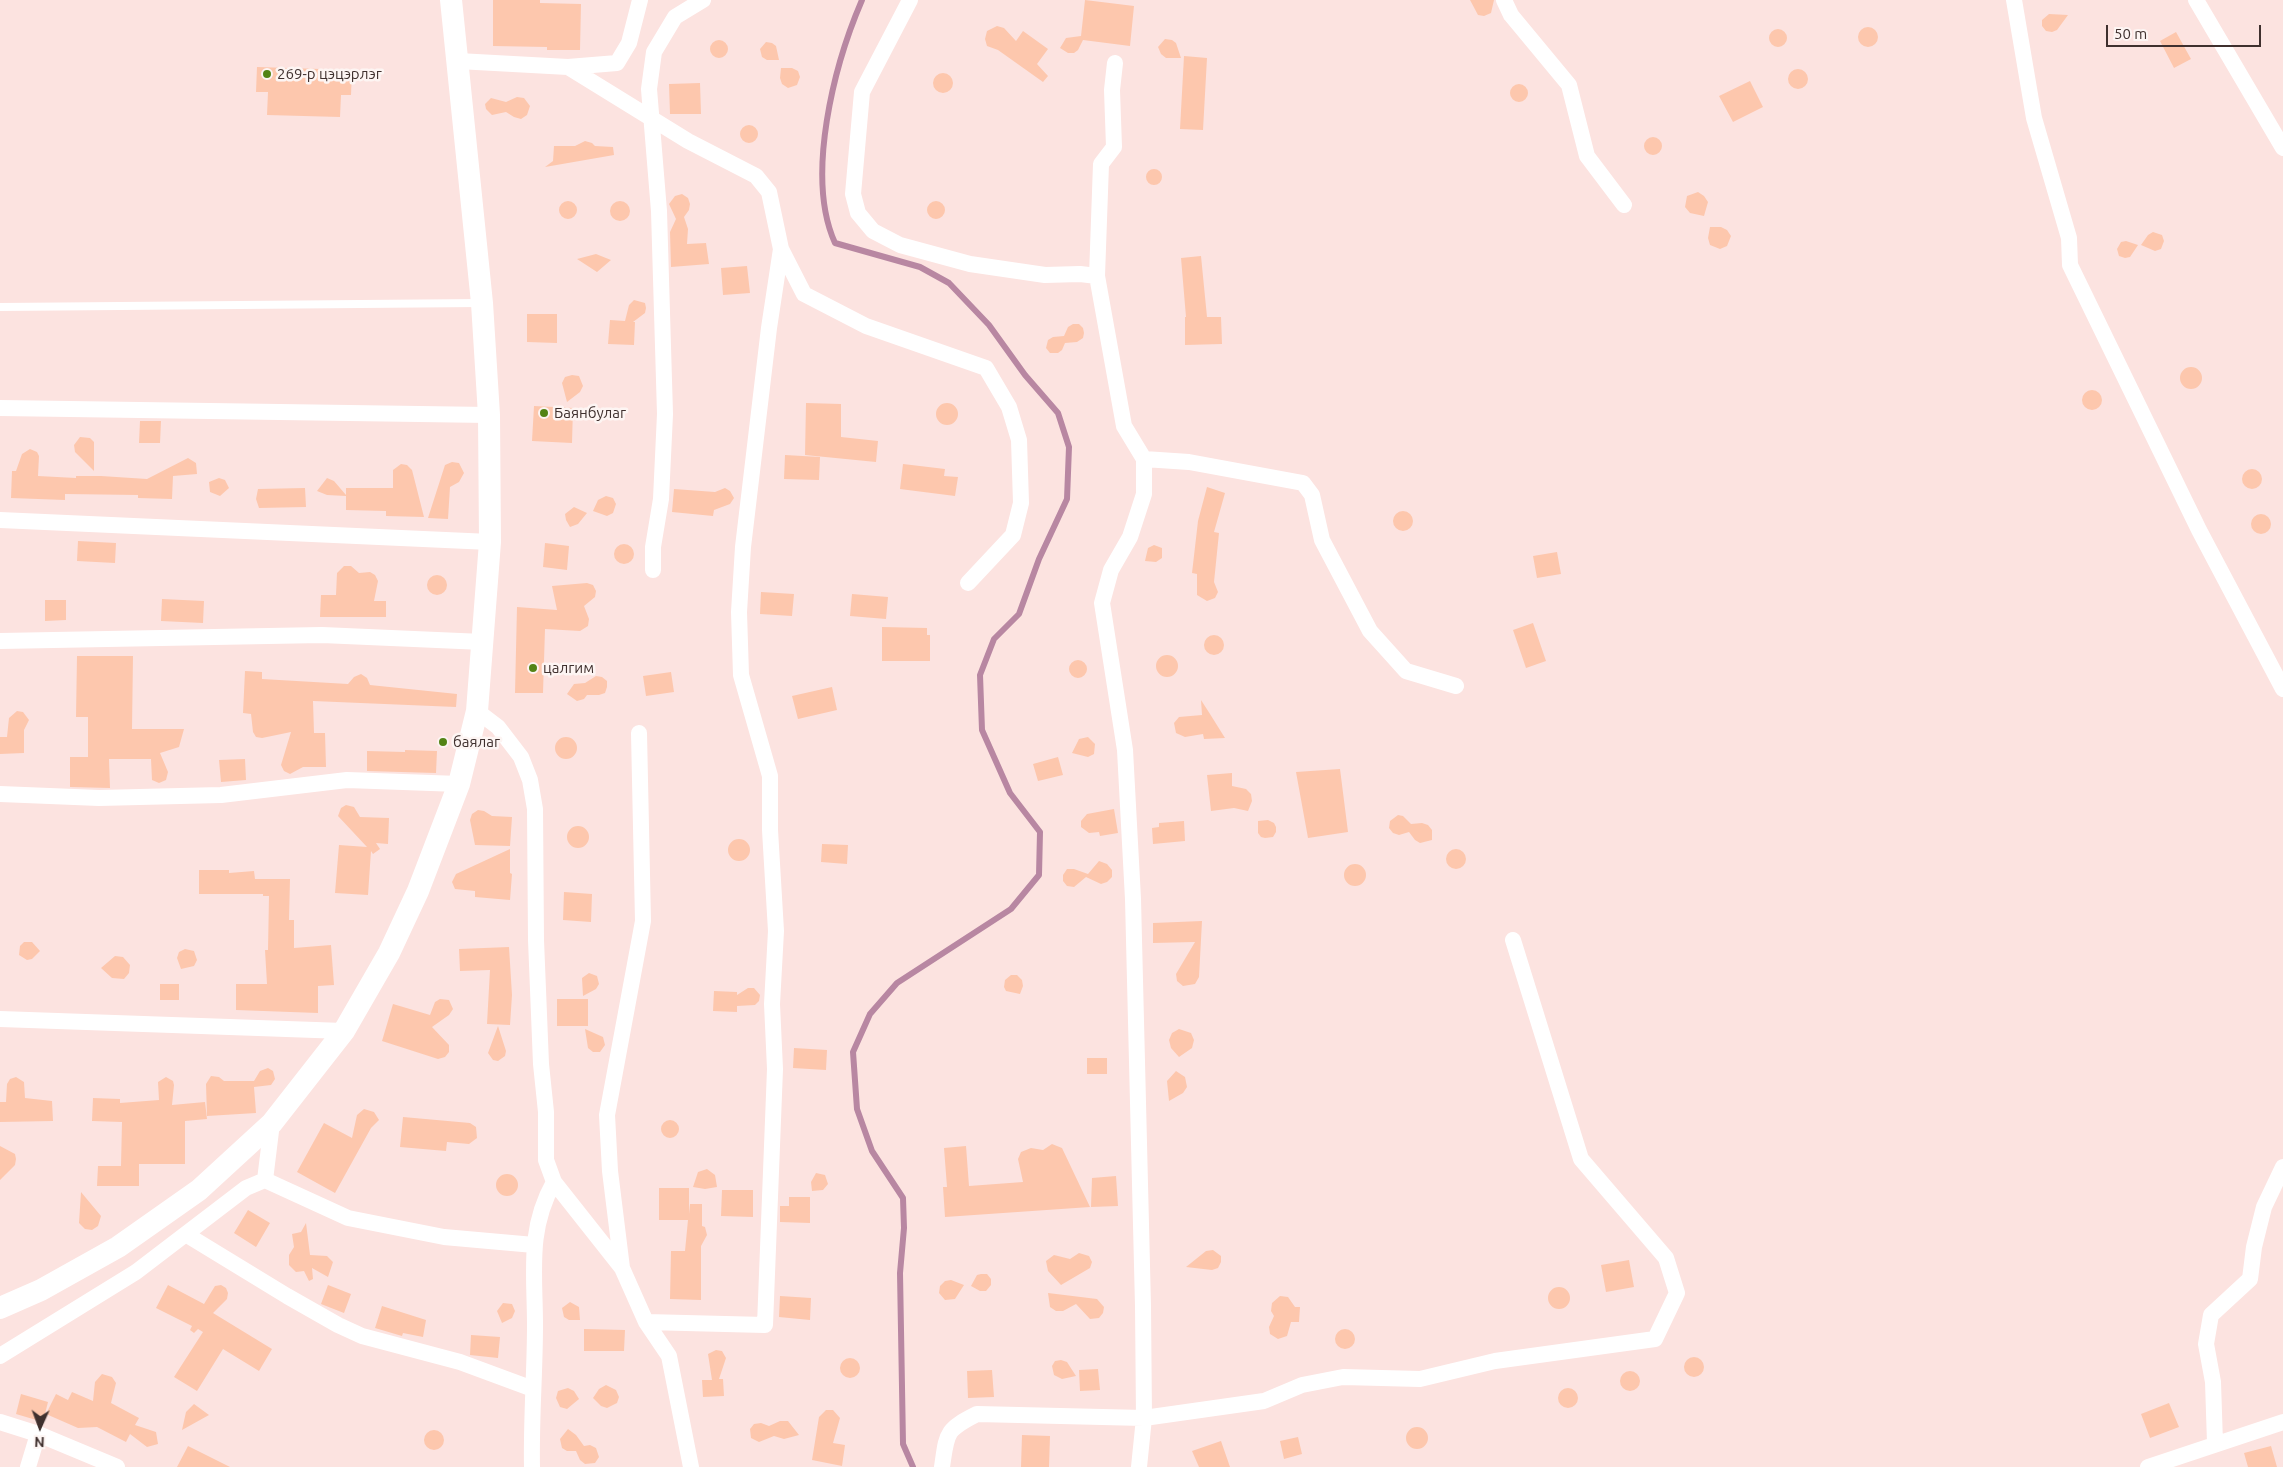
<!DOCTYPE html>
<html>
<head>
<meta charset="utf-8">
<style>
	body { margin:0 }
	#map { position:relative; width:2283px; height:1467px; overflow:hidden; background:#fce3e0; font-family:Ubuntu,sans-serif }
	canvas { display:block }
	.north { position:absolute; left:15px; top:1402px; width:50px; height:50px; -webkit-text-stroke:4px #fdf5f3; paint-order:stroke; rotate:182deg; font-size:14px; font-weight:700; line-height:20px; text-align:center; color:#3f302e }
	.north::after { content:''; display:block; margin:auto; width:18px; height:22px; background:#3f302e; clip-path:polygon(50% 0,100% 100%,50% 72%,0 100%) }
	.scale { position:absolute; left:2106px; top:25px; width:155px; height:22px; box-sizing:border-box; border:2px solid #3f302e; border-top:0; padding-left:6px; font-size:15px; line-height:18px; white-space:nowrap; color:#3f302e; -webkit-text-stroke:4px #fdf5f3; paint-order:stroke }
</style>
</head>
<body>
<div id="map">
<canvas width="2283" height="1467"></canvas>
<div class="north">N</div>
<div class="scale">50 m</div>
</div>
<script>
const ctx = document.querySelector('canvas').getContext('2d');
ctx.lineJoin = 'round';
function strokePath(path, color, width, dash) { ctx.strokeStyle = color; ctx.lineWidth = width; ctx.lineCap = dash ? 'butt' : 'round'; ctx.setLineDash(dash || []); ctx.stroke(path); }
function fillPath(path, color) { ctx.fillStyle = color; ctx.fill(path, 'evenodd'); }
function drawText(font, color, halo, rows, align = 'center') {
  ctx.font = font + ' Ubuntu,sans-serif'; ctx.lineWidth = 5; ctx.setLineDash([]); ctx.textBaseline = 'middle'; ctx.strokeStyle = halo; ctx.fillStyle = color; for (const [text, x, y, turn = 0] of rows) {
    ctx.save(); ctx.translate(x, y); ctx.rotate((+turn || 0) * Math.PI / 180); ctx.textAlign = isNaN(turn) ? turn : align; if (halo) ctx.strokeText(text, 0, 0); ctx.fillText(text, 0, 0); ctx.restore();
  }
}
strokePath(new Path2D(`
	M862,0C834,65 805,177 835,243L920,267L949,283L989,325L1025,375L1058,413L1069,447L1067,499L1039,559L1019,614L994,639L980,675L982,730L1010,793L1040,832L1039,875L1011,909L897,983L870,1014L853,1052L857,1109L872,1151L903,1198L904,1228L900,1273L903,1444L913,1467`), '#b887a2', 6);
fillPath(new Path2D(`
	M493,0H540V3L581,4L580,50H547V47L493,46Z
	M1085,0L1134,6L1130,46L1083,40L1078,50L1074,53H1068L1060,48L1066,38L1081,36Z
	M1470,0H1494L1491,13L1484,16L1478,15Z
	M2049,14L2068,15L2057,30L2052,32L2046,31L2042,26V20Z
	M997,26L1004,28L1016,41L1023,31L1048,49L1037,64L1048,76L1043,82L998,50L987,46L985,39L987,31Z
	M1858 37a10 10 0 1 1 20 0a10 10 0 1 1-20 0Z
	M1769 38a9 9 0 1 1 18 0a9 9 0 1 1-18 0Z
	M2176,32L2191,59L2174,68L2160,41Z
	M1165,39L1172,40L1176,43L1181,58H1166L1161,54L1158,47Z
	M710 49a9 9 0 1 1 18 0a9 9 0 1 1-18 0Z
	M766,42L772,43L776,46L779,60H767L762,57L760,49Z
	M1184,56L1207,58L1203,130L1180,129Z
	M257,67L352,70L351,95H341L340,117L267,115L268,92H256Z
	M781,68H792L798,71L800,77L797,85L788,88L782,84L780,78Z
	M1788 79a10 10 0 1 1 20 0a10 10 0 1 1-20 0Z
	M933 83a10 10 0 1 1 20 0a10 10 0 1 1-20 0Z
	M1750,81L1763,107L1733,122L1719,96Z
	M700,83L701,114H670L669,84Z
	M1510 93a9 9 0 1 1 18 0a9 9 0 1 1-18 0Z
	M517,97L524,98L530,106L527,115L521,119L514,117L506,112L492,115L486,109L485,104L491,98L506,102Z
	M740 134a9 9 0 1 1 18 0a9 9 0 1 1-18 0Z
	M1644 146a9 9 0 1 1 18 0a9 9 0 1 1-18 0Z
	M585,141L592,143L595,146L613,147L614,155L545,167L553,161L554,146H575Z
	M1146 177a8 8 0 1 1 16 0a8 8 0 1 1-16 0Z
	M1698,192L1704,196L1708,202L1704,216L1690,213L1685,207L1687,196Z
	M682,194L688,198L690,204L689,210L684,217L688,229L687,244L706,243L709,264L671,267L670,232L676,219L669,204L675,196Z
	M610 211a10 10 0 1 1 20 0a10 10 0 1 1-20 0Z
	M559 210a9 9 0 1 1 18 0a9 9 0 1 1-18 0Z
	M927 210a9 9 0 1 1 18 0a9 9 0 1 1-18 0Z
	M1710,227H1721L1727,230L1731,236L1727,246L1720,249L1710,245L1708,238Z
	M2153,232L2162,235L2164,241L2161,249L2155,251L2141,245L2148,235Z
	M2126,241L2138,245L2130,257L2125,258L2119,256L2117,249L2121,242Z
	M596,254L611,260L597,272L577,259Z
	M1201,256L1207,317H1221L1222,344L1185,345V317H1186L1181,258Z
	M747,266L750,293L723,295L721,268Z
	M634,300L645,303L646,308L645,313L633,322H635L634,345L608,344L610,320L625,321L629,305Z
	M527,314H557V343L527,342Z
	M1073,324H1079L1083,328L1084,333L1083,338L1077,342L1065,343L1062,350L1058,353H1050L1046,348L1048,340L1053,337L1064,336L1068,327Z
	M2180 378a11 11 0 1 1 22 0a11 11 0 1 1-22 0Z
	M572,375L579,376L583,386L580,392L567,402L562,383L565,377Z
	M2082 400a10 10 0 1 1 20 0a10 10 0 1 1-20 0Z
	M936 414a11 11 0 1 1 22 0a11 11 0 1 1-22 0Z
	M806,403L841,404V437L878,441L876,462L805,455Z
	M534,406L573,408L572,443L532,441Z
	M140,421H161L160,443H139Z
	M80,437L90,438L94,442V471L75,452L74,445Z
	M30,449L37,452L39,456L38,476L76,478V476H101L147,479L188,458L196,463L197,474L173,476L172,499L138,498V495L65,494V500L11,498L12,471H16L22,454Z
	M785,455L820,457L819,480L784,479Z
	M452,462L459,463L464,473L459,482L450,487L448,519L428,518L445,465Z
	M401,464L407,465L412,470L424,517L386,516V511L346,510V496L327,495L317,491L327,478L334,481L346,495V488H393V470Z
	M903,464L945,469L944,476L958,477L955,496L900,489Z
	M2242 479a10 10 0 1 1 20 0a10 10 0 1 1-20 0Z
	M219,478L225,480L229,488L220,496L210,492L209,482Z
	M1207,487L1225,493L1214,532L1219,533L1214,582L1218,592L1215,598L1207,601L1197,595V574L1192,573L1198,521Z
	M305,488L306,507L259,508L256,499L258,489Z
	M674,489L715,492L725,488L730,491L734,498L730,504L714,510L713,516L672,512Z
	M606,496L613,498L616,504L613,513L607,516L593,511L598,500Z
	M574,507L587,513L578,524L570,527L566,520L565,514Z
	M1393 521a10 10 0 1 1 20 0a10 10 0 1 1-20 0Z
	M2251 524a10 10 0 1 1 20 0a10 10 0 1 1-20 0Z
	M78,541L116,543L115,563L77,561Z
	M545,543L569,546L567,570L543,567Z
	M614 554a10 10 0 1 1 20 0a10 10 0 1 1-20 0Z
	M1154,545L1162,548V558L1156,562L1145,561L1148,548Z
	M1557,552L1561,574L1537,578L1533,556Z
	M344,566H351L359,573L370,572L375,575L378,581L374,601H386V617H320L321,595H336L337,573Z
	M427 585a10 10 0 1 1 20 0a10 10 0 1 1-20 0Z
	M587,583L593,585L596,591L595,597L584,606L589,619L588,626L580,631L545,629L543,693H515L517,607L557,610L552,586Z
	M761,592L794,594L792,616L760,614Z
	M852,594L888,597L886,619L850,616Z
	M162,599L204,601L203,623L161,621Z
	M45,600H66V620L45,621Z
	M1533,623L1546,661L1526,668L1513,630Z
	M882,627L927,628V635H930V661H882Z
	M1204 645a10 10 0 1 1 20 0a10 10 0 1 1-20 0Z
	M1156 666a11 11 0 1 1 22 0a11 11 0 1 1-22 0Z
	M77,656H133L132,729H184L179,747L160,753L168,772L166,780L159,783L152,780L151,759H109L110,788L70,787V757H88V717H76Z
	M1069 669a9 9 0 1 1 18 0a9 9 0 1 1-18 0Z
	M245,671L262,672V679L348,684L354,677L361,674L367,678L370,685L457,694L456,707L313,701L314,733H325L326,767H303L290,774L284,771L281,765L291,732L262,738L256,737L253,732L251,714L243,713Z
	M671,672L674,692L646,696L643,676Z
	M596,676L602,677L607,681V687L605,693L599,695H587L584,699L577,701L567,694L574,684L585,683Z
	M832,687L837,710L798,719L792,696Z
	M1201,700L1210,714L1225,738L1204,739L1203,734L1185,737L1176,733L1174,723L1179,717L1202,715Z
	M17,711L23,712L29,720L24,730V753L0,754V737H7L9,718Z
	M1088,737L1095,744L1094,754L1088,757L1072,753L1079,739Z
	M555 748a11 11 0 1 1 22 0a11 11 0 1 1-22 0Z
	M405,750L437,751L436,773L367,771V751L405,752Z
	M1058,757L1063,775L1038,781L1033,764Z
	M245,759L246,780L221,782L219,760Z
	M1340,769L1348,832L1308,838L1296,772Z
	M1232,773V786L1246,789L1251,794L1252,801L1248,811L1234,808L1211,811L1207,775Z
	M346,805L354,807L360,817L389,818L388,844L376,843L380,849L373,854L371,851L368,895L335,893L339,845L367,847L338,816L341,808Z
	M1114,809L1118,833L1100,836L1099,832L1089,833L1081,827V821L1087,814Z
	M478,810L484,811L492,816L512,817L510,846L475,845L470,820L472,814Z
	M1398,815L1403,816L1411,824L1422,823L1428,825L1432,830V840L1420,843L1415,840L1409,832L1399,835L1393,833L1389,828L1390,821Z
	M1268,820L1274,823L1276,827V832L1273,837L1265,838L1261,837L1258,833V821Z
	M1184,821L1185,841L1153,844L1152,828L1159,827V823Z
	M567 837a11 11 0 1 1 22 0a11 11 0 1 1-22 0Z
	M728 850a11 11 0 1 1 22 0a11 11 0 1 1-22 0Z
	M822,844L848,845L847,864L821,862Z
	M1446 859a10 10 0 1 1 20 0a10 10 0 1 1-20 0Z
	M510,849V873L512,874L510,900L475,897V891L455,889L452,882L456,874Z
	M1099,861L1107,864L1112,870V877L1107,882L1101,884L1086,877L1074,887L1067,886L1063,881V875L1067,869H1074L1088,874Z
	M1344 875a11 11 0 1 1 22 0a11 11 0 1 1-22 0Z
	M199,870H229V873L254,871L255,879H290L289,920H294V948L331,945L334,985L318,986V1013L236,1010V984H267L265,950H268L269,896H263V894H199Z
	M564,892L592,894L591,922L563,920Z
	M1202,921L1199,977L1195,984L1183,986L1177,981L1176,974L1195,942L1153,943V923Z
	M24,942H32L40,951L32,959L27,960L19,955L20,946Z
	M509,947L512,995L510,1025L487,1024L490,970L460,971L459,949Z
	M185,949L194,951L197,960L194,966L181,969L177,958L179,952Z
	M115,956L123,957L130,965L129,973L124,979L112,978L101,968Z
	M589,973L597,976L599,984L596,989L583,996L582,978Z
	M1011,975H1017L1022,980L1023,986L1020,994L1006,991L1004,987L1005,980Z
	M160,984H179V1000H160Z
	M748,988H754L760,995L759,1001L755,1005L737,1006V1012L713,1011L714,991L737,992V995Z
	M440,999L449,1000L453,1009L449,1015L432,1027L449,1045V1052L445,1057L438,1059L382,1041L393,1004L430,1015L435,1002Z
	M557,999H588V1026H557Z
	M498,1026L506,1051L505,1056L498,1061L493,1060L488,1053Z
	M585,1029L603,1037L605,1045L600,1052H593L588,1048Z
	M1179,1029L1191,1033L1194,1040L1192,1048L1179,1057L1171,1048L1169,1040L1172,1033Z
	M794,1048L827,1050L826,1070L793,1068Z
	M1087,1058H1107V1074H1087Z
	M268,1068L273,1071L275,1079L271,1085L254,1087L256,1113L207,1116L206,1084L211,1076L219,1077L224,1081H254L260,1071Z
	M1176,1071L1185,1077L1187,1087L1183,1093L1169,1101L1167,1081Z
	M16,1077L24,1082L25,1098L52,1101L53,1121L0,1122V1102H6L7,1084L10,1079Z
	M166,1077L173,1081L174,1085L172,1105L205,1102L207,1119L185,1121V1164H139V1186H97L98,1166H121L122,1122L92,1121L93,1098L120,1099V1103L159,1100L158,1082Z
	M364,1109L374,1112L379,1120L371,1128L335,1193L297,1172L324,1123L352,1138L357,1115Z
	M403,1117L470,1123L476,1127L477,1138L469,1144L447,1142L446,1151L400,1147Z
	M661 1129a9 9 0 1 1 18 0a9 9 0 1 1-18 0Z
	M1052,1144L1062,1148L1090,1207L945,1217L943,1187H947L944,1148L966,1146L969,1186L1023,1182L1018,1159L1021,1152L1031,1148L1043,1150Z
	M0,1146L15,1154L16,1159L15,1165L0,1180Z
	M707,1169L715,1175L717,1187L705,1189L693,1187L698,1172Z
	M816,1173L825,1175L828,1184L823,1190L812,1191L811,1182Z
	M496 1185a11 11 0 1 1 22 0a11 11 0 1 1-22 0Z
	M1116,1176L1118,1206L1091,1207L1092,1178Z
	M659,1188H689V1214L690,1204H702V1226L705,1227L707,1235L701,1246V1300L670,1299L671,1251H685L688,1220H659Z
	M722,1190H753V1217L721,1216Z
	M81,1192L101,1216L98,1226L92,1230L85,1229L79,1223Z
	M789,1197H810V1223L780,1222V1206H789Z
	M248,1210L270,1223L256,1247L234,1233Z
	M306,1223L310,1255L327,1256L333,1262L328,1277L312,1268L313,1279L309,1281L304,1271L296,1272L289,1265V1255L294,1247L292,1234L301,1232Z
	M1213,1250L1221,1256V1262L1218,1268L1212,1270L1186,1267L1206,1251Z
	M1079,1253L1089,1256L1092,1262L1090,1268L1061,1285L1048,1271L1046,1261L1054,1255L1070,1259Z
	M1629,1260L1634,1287L1606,1292L1601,1265Z
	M981,1274H987L991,1279V1285L986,1291H980L971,1286L977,1275Z
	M951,1280L964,1285L955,1299L945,1300L939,1293L940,1286L945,1281Z
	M168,1285L204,1304L215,1286L221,1285L226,1288L228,1293L227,1299L213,1313L272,1349L259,1371L223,1349L197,1391L174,1377L203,1332L198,1329L194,1333L190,1330L192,1326L156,1308Z
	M328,1285L351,1294L344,1313L321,1304Z
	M1548 1298a11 11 0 1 1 22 0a11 11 0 1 1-22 0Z
	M1048,1293L1097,1299L1104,1307L1103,1313L1099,1318L1090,1319L1076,1304L1063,1311H1056L1050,1307Z
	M780,1296L811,1298L810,1320L779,1317Z
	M1280,1296L1288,1297L1295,1307H1300L1299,1322H1291L1287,1336L1278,1339L1270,1334L1269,1327L1274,1316L1271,1311L1272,1303Z
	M570,1302L579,1307L580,1320H569L564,1317L562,1308Z
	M503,1303L512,1304L515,1311L512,1318L502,1323L497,1311Z
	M382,1306L426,1320L423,1337L403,1333L402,1336L375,1328Z
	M1335 1339a10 10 0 1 1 20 0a10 10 0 1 1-20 0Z
	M584,1329L625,1330L624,1351H584Z
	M471,1335L500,1337L498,1358L470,1355Z
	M716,1350L722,1351L726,1358L719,1379H723L724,1396L703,1397L702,1380H712L708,1354Z
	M1684 1367a10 10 0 1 1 20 0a10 10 0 1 1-20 0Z
	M840 1368a10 10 0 1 1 20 0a10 10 0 1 1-20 0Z
	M1061,1360L1067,1362L1076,1376L1062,1379L1054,1375L1052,1366L1055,1361Z
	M1098,1369L1100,1390L1080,1391L1079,1370Z
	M992,1370L994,1397L968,1398L967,1371Z
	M1620 1381a10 10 0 1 1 20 0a10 10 0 1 1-20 0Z
	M102,1374L112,1377L116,1383L111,1403L139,1418L135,1425L156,1432L158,1444L147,1447L130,1434L126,1442L97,1427L78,1428L46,1414L56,1394L68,1400L72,1392L93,1401L95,1382Z
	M606,1385L616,1390L619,1397L617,1403L607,1408L601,1406L593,1398L599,1389Z
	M568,1388L574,1391L579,1399L567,1409L560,1407L556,1398L558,1391Z
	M1558 1398a10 10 0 1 1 20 0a10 10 0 1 1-20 0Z
	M21,1394L48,1402L43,1422L16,1414Z
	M2169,1403L2179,1427L2150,1438L2141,1414Z
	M194,1404L209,1415L182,1430L186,1412Z
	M826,1410H833L840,1418L833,1443L845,1445L842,1466L812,1460L819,1417Z
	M780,1421H788L799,1435L784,1439L774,1436L759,1442L751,1438L750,1429L754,1424L761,1423L769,1426Z
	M1406 1438a11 11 0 1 1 22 0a11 11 0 1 1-22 0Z
	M568,1429L576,1435L584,1446L590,1445L596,1448L599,1457L595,1463L585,1464L580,1460L576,1451H567L562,1448L560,1439Z
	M424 1440a10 10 0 1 1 20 0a10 10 0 1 1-20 0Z
	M1022,1435L1050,1436L1049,1467H1021Z
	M1298,1437L1302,1454L1284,1459L1280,1441Z
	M1221,1441L1230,1467H1199L1192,1451Z
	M188,1446L230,1467H177Z
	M2271,1446L2277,1467H2248L2244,1453Z`), '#fdc7ad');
strokePath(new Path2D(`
	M0,307L480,303`), '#fff', 8);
strokePath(new Path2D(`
	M910,0L862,92L853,194L858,213L873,231L900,245L970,264L1045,275L1080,274L1097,276L1124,426L1144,459V494L1130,537L1111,570L1102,603L1125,750L1133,899L1143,1306L1144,1418L1139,1467
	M1504,0L1511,15L1569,85L1587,156L1624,205
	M2014,0L2034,118L2069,238L2070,265L2199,530L2283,689
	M2196,0L2283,148
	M458,61L568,67L688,141L756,176L769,192L781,249L769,328L743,547L739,612L741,675L770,776V830L776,931L772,1004L775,1069L765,1325L646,1322
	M568,67L617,63L629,43L640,0
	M781,249L804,294L866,326L986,368L1009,407L1019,440L1021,503L1013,535L968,583
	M1097,276L1101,164L1114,147L1112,90L1115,63
	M0,408L489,415
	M1144,459L1189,462L1303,483L1312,495L1322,540L1370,631L1406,671L1456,686
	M0,520L490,542
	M653,570V547L661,499L665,414L659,211L649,89L654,52L675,17L703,0
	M0,641L322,635L483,642
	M477,711L498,727L521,757L530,780L535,809L536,940L541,1064L546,1112V1160L554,1182C527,1230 535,1273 535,1325C535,1372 531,1420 532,1467
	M0,794L99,798L221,795L347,780L459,784
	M0,1019L344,1031
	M265,1180L272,1123
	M554,1182L622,1268L646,1322L669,1356L691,1467
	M187,1235L287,1296L338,1325L362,1336L460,1362L533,1389
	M622,1268L610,1171L607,1115L643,921L639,733
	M0,1356L136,1272L246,1188L265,1180L348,1218L444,1237L534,1245
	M0,1422L38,1434L28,1467
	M38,1434L117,1467
	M2215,1443L2213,1382L2206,1344L2211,1315L2250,1279L2254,1247L2264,1207L2283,1167
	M942,1467C947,1433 945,1430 977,1414L1144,1418L1264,1401L1302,1385L1343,1377L1420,1379L1495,1361L1655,1339L1677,1293L1666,1258L1581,1159L1513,940
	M2148,1467L2283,1422`), '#fff', 16);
strokePath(new Path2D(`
	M0,1308L41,1290L118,1247L199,1190L272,1123L344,1031L389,953L418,891L459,784L477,711L490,542L489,415L482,303L451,0`), '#fff', 22);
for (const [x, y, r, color] of [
	[267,74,5,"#538315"],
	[544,413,5,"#538315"],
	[533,668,5,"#538315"],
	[443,742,5,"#538315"]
]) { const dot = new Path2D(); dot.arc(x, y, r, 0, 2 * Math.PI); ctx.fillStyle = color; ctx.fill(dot); strokePath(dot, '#fdf5f3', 2); }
drawText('15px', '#3f302e', '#fdf5f3', [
	["269-р цэцэрлэг",277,74],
	["Баянбулаг",554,413],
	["цалгим",543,668],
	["баялаг",453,742]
], 'left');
</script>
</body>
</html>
